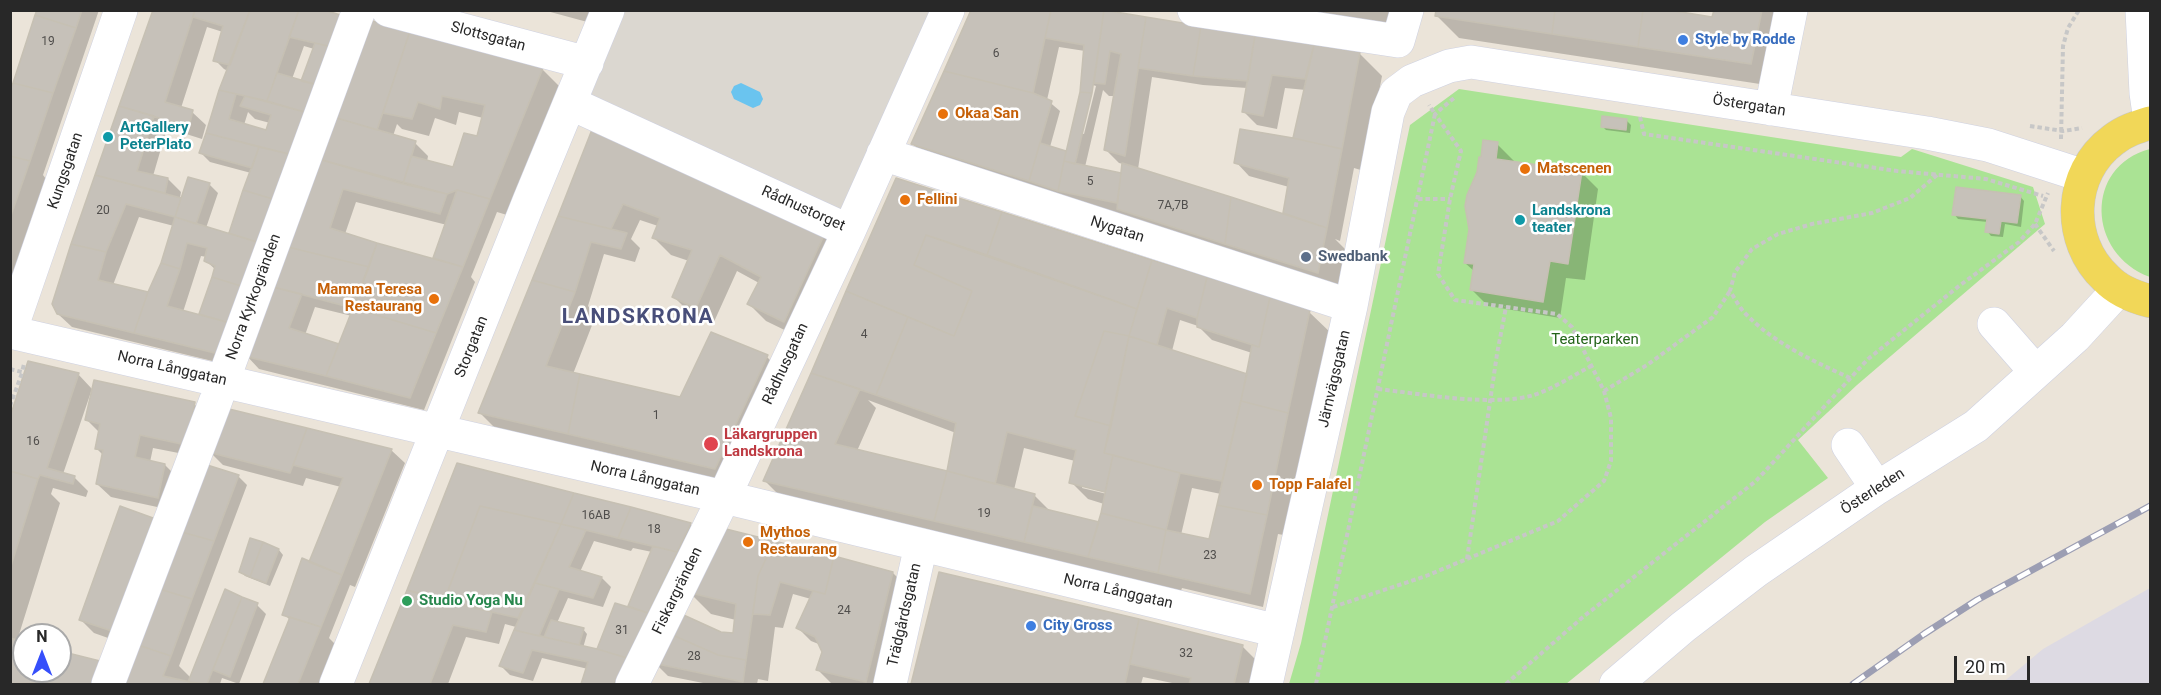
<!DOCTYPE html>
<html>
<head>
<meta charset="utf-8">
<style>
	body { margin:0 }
	#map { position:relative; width:2161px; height:695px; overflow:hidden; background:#ebe4d9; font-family:Roboto,sans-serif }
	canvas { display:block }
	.frame { position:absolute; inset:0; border:12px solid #282828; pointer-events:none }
	.north { position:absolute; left:12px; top:623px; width:60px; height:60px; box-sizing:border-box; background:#fff; border:2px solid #a9a9a9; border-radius:50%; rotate:0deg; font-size:16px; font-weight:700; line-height:24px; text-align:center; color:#282828 }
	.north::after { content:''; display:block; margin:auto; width:21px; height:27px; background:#364ffb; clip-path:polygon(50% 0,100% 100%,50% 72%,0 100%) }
	.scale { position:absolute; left:1954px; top:656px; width:76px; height:27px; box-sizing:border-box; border:3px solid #282828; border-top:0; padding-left:8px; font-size:18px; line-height:21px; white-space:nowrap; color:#282828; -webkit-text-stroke:4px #fff; paint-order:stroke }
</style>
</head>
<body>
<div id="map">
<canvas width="2161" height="695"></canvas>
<div class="frame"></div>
<div class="north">N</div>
<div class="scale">20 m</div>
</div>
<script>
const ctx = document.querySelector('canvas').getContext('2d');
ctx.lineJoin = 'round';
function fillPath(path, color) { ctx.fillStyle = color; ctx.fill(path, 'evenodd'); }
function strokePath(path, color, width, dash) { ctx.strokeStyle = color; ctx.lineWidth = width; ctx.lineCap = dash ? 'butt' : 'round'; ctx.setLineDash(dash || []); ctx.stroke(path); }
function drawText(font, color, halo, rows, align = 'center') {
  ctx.font = font + ' Roboto,sans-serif'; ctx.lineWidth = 5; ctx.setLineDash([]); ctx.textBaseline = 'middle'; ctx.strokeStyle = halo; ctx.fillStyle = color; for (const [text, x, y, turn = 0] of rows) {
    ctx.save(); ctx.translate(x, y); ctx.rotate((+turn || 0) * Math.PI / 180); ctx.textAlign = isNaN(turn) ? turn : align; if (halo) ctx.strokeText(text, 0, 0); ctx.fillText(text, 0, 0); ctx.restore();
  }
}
fillPath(new Path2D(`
	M2150,588V684H2001L2043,649Z`), '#dddae3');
fillPath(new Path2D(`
	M1459,89L1901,157L1912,149L2033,187L2045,224L1857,385L1798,440L1828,478L1765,522L1566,684H1289L1301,643L1410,125Z
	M2150,149V277C2087,254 2084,166 2150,149Z`), '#aae394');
fillPath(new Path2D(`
	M608,11H948L849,231L570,103Z`), '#dbd7d0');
fillPath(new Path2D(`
	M741,83L760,92L763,99L760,105L753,108L734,99L731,92L734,86Z`), '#6ac4ef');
fillPath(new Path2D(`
	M39,10H99L43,175L46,179L10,283V93Z
	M154,10H318L320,128L233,366L72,327L58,314L62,276ZM207,27L223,32L215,60L224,69L228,71L201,153L210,162L251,173L230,233L234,237L206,228L218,193L209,184L182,201L180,198L181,192L168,179L153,176L167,128L202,139L206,125L192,112L181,108ZM304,46L314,49L302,82L292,79ZM248,112L255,119L270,123L267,131L244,125ZM139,217L174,226L163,264L148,293L113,285ZM201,256L207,257L206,261L216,270L201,314L204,317L183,312Z
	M543,10H594L591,23Z
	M972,10H1097L1359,53L1382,76L1364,171L1354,168L1340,241L1335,239L1348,252L1340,294L922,153L913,144ZM1059,47L1085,51L1081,92L1067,153L1050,147L1060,111L1047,100ZM1152,77L1203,85L1247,88L1243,111L1257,125L1277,129L1285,88L1306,90L1295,140L1236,162L1249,176L1289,187L1284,213L1289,218L1138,169ZM1093,85L1096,86L1084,134L1081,133ZM1103,90L1109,96H1115L1105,149L1119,163L1123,164L1122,174L1085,167Z
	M1295,10H1396L1389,30Z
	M1715,10H1788L1773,86L1459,38L1436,15L1713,18Z
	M365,21L542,69L559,86L507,215L497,212L471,277L475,282L424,410L259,369L246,355ZM459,112L483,118L478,137L454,169L427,162L428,156L415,143L393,136L397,124L402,129L429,136L435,118L456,125ZM356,202L447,225L434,260L345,234ZM315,307L352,316L340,346L305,335Z
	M1626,120L1631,125L1630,133L1606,130L1602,126Z
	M594,129L825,232L842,249L801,338L766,321L749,304L759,283L737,271L713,324L691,314L674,297L689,261L671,255L654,238L658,226L640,220L631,239L640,248L635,262L604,254L588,306L596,315L573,374L681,399L767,357L780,370L728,482L591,449L590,456L502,435L480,413Z
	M1497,144L1514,161V163L1581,172L1598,189L1585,280L1566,278L1560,318L1488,306L1471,289L1474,271L1465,263Z
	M896,180L1309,312L1332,334L1289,536L1278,534L1263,607L1182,588L1180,594L782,498L765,481ZM1180,320L1198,326L1212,340L1252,353L1247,375L1172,351ZM868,400L956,433L948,473L857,451L876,408ZM1024,448L1075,461L1071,482L1088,499L1104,504L1100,524L1051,512L1035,496L1014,490ZM1083,485L1107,491V494L1082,488ZM1192,488L1221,494L1210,541L1181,535Z
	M2020,196L2024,201L2021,227L2005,224L2003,237L1991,236L1987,231L1988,222L1958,219L1954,214Z
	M78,374L92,389L63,474L74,477L88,491L86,497L53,488L51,494L60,503L17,641L24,643V671H60V652L99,662L238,476L247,485L179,666L191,678L226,591L257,605L266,614L239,684L222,678L220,684H10V421Z
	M194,404L208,417L199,457L153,448L150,462L165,465L178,478L171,510L111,497L97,484L104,456L96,448L100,433L87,420Z
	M391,450L405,463L355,587L350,585L329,638L342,651L329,684H265L290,620L284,614L310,563L341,487L306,478L303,486L223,465L210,452Z
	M458,465L690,524L699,533L627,684H583L588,669L542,658L533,681L510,675L501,666L516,627L505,624L499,644L466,637L448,684H371ZM594,541L631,551L633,548L652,552L629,608L598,651L583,648L587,634L583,629L557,623L568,598L603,607L611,587L602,578L580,572Z
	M152,519L166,533L125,644L94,633L80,619Z
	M718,529L893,573L906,586L882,684H837L831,683L818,670L824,652L821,645L811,641L798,628L811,599L793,594L783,628L775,627L768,681L758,679L757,684H708L668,676L655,663L720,633L734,635L736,620L711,614L689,592Z
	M251,540L279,550L283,555L270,586L245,576L241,572Z
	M940,573L1242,646L1255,659L1250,684H1177L1143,677L1141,684H912Z`), '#0003');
const building = new Path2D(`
	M37,10H82L76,28L35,15Z
	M153,10H195L165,102L193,110L189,127L119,106Z
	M195,10H250L230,65L213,61L223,26L193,17Z
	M250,10H299L267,101L219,90Z
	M299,10H324L344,16L332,47L289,37Z
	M971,10H1051L1033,93L944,71Z
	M1051,10H1104L1092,93L1080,92L1084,45L1045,38Z
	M1104,10L1146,17L1125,156L1104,150L1121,54L1110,51L1105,84L1094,83Z
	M1436,10H1555L1552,34L1435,16Z
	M1555,10H1643L1638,47L1552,34Z
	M1643,10H1669L1712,17L1714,10H1762L1751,64L1638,47Z
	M35,15L76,28L53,93L13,83Z
	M1146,17L1201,26L1193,76L1138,68Z
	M365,19L410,31L377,130L330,116Z
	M1201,26L1255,35L1248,81L1193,76Z
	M410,31L543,68L490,199L457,190L447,194L403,184L411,156L453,167L464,133L477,136L485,105L442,96L440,109L418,102L412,119L383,113Z
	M1255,35L1314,45L1305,79L1272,75L1263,116L1242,112Z
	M315,43L332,47L318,85L301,81Z
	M1314,45L1360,52L1342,149L1293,138Z
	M944,71L1033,93L1052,101L1029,181L911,144Z
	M277,73L318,85L308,113L267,101Z
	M13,83L53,93L30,161L10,156V89Z
	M219,90L236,94L229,119L266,130L271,115L240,106L245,96L308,113L293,155L206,133Z
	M1080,92L1092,93L1075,164L1064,161Z
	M119,106L154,116L137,171L168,178L165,193L95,175Z
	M330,116L416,141L403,184L315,158Z
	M1602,116L1627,119L1626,130L1601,127Z
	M593,127L826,231L784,322L747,304L761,277L720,255L696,308L672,297L692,250L652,238L660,218L623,204L611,229L558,216Z
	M1240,129L1293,138L1342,149L1327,228L1283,213L1289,178L1234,163Z
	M206,133L259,147L252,168L199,153Z
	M1483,140L1498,142L1496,159L1582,171L1568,264L1550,261L1543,302L1470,290L1474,264L1464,263L1469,229L1465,206L1467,195L1477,172L1479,157H1481Z
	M1040,143L1066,151L1058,191L1029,181Z
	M259,147L293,155L276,200L243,190Z
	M10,156L30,161L10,218Z
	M315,158L447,194L440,214L343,189L330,228L377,243L369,267L284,246Z
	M1064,161L1121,173L1117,203L1058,191Z
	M1122,163L1231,197L1225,244L1117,209Z
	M95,175L181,198L175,217L126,204L106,252L71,244Z
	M188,177L210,183L196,224L175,217Z
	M896,178L1002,212L987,255L926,235L914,265L972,291L954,336L846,291Z
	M1956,187L2021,195L2017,223L2001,221L1999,234L1985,232L1987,219L1952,215Z
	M243,190L276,200L260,243L229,233Z
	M457,190L490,199L463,267L433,258Z
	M1231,197L1327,228L1318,273L1225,244Z
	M1002,212L1152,260L1137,309L987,255Z
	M558,216L627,233L621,249L591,242L575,292L532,280Z
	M175,217L260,243L244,287L212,277L215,266L204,261L207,248L187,243L180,269L161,263Z
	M926,235L1137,309L1129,336L1104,331L1075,416L1111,426L1104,453L1113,455L1105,492L1069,483L1076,450L1007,432L995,484L947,471L956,423L876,395L908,317L954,336L972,291L914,265Z
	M377,243L463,267L436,333L353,308Z
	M71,244L106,252L98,280L148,292L134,333L57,314L52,304Z
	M284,246L369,267L353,308L269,286Z
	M1152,260L1207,277L1197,318L1167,308L1157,345L1129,336Z
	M161,263L180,269L167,306L230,323L219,354L134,333L148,292Z
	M212,277L244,287L230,323L199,314Z
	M1207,277L1270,297L1259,347L1197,327V318Z
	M532,280L575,292L546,366L580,374L568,434L478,413Z
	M269,286L302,294L289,328L339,344L326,376L244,356Z
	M846,291L908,317L876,395L811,373Z
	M1270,297L1310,310L1288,413L1241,401L1252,345L1259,347Z
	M353,308L436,333L410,398L326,376Z
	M1104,331L1129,336L1111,426L1075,416Z
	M711,332L768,355L715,469L568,434L580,374L680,397Z
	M1129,336L1247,374L1222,481L1180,473L1104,453Z
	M28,361L79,373L47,468L75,476L73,484L40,475L38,479L10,471V417Z
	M811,373L860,389L835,444L947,471L934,521L763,481Z
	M94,380L195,402L186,445L140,435L135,457L165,464L158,498L96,484L103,450L95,449L100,424L85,420Z
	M1241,401L1288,413L1267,515L1217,505Z
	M225,408L307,428L290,473L208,452Z
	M307,428L392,449L342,575L309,562L343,478L293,465Z
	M1113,455L1180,473L1166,530L1101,513Z
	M457,463L574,493L561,524L480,506L444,601L407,590Z
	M204,464L239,475L214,541L178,531Z
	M10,471L38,479L10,569Z
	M947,471L1035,494L1024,542L934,521Z
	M574,493L631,507L618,538L561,524Z
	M1217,505L1267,515L1250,594L1158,573L1166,530L1209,539Z
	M120,506L153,518L112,631L79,620Z
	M480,506L561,524L518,618L444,601Z
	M1033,506L1099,522L1088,557L1024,542Z
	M631,507L691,523L677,552L618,538Z
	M1101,513L1166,530L1158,573L1088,557Z
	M561,524L586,530L569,567L602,577L593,598L535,583Z
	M718,527L774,541L758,576L746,660L718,655L668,633L677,612L721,632L733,633L736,604L687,592Z
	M178,531L214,541L192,599L156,588Z
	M250,538L263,542L250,577L239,572Z
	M774,541L834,556L825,594L780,582L770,615L753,614L758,576Z
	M263,542L279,549L266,583L250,577Z
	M653,546L677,552L648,613L628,606Z
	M834,556L893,572L866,682L816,670L822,652L815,637L796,628L813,591L825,594Z
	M302,558L342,575L321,627L282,615Z
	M939,572L1139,619L1125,684H911Z
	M535,583L559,589L539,636L514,630Z
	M156,588L192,599L171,656L135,644Z
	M225,589L242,597L207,684L188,682Z
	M407,590L492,612L486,632L453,625L430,684H369Z
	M242,597L258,603L230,677L213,670Z
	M615,603L648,613L627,658L597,649Z
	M290,617L321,627L298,684H263Z
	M1139,619L1243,645L1234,684H1189L1191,678L1130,664Z
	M551,620L584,628L579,645L544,637Z
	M514,630L597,649L627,658L614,684H581L588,662L532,650L523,673L499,666Z
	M668,633L718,655L746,660L743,682L653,663Z
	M10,638L24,642V671H60V651L100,661L93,684L10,683Z
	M135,644L171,656L163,676L199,684H119Z`);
fillPath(building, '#c6c1b9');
strokePath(building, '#c6c0b3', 1.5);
const minor = new Path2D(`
	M388,10L587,63
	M1194,10L1398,41L1407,10
	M2142,10L2146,93L2150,121
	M570,103L849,231
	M1771,109L1791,10
	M883,154L1351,306
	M1994,324L2036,372
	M10,332L724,497L1278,631
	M10,332L121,10
	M1848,445L1877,488
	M108,684L216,400L359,10
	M336,684L529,201L608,10
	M632,684L724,497L849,231L948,10
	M890,684L921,545
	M1266,684L1351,306L1388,112L1396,93L1412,81L1449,66L1471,62L1509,68L1927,133L1988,145L2084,176
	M1616,684L1683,627L1756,571L1877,488L1976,426L2075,337L2119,289`);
const major = new Path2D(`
	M2150,123C2137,127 2124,131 2113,140C2068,173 2066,241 2106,278C2118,291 2134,297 2150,301`);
strokePath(minor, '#ced1e1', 34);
strokePath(major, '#c7c7c7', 34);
strokePath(new Path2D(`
	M1640,117L1644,134L1897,171L1986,179L2043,196
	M2030,126L2063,131L2082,128
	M2061,139L2063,46L2068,28L2079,10
	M1418,199H1450
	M2035,224L2054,251
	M10,369L22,372L24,364
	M1850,378C1813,361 1771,342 1743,311C1738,305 1734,297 1730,291L1735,272L1752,249L1778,234L1812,224L1872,213L1910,198L1937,175
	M1378,389C1422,394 1492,407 1534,395C1554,388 1573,376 1591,366
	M1604,391L1647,365L1713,317L1730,291
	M10,406L22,373
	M1467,559L1497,354L1506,307
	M1333,607L1426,576L1558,521L1604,481L1611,461V418L1604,391L1572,327L1557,314L1455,300L1438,274L1450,199L1461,151L1435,114L1454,98
	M1316,684L1435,114L1429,105
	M1506,684L1583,617L1756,481L1868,359L1959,286L2019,242L2035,224L2048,193`), '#c7c7c7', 4, [4.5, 3]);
strokePath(minor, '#fff', 33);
strokePath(major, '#f1d758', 33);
const rail = new Path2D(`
	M1853,684L1924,634L1977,600L2150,506`);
strokePath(rail, '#9c9eb3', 7);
strokePath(rail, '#fff', 4.5, [14]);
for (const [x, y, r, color] of [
	[1683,40,6,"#3f7fe0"],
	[943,114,6,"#e8710a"],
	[108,137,6,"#0f9aa8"],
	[1525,169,6,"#e8710a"],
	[905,200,6,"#e8710a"],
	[1520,220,6,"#0f9aa8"],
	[1306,257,6,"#5c6f8a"],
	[434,299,6,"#e8710a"],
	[711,444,8,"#e0444e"],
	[1257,485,6,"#e8710a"],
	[748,542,6,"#e8710a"],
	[407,601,6,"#2e9e5b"],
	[1031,626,6,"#3f7fe0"]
]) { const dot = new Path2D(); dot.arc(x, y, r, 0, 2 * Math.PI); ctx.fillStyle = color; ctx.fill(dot); strokePath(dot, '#fff', 2); }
drawText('12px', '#504e4c', null, [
	["19",48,42],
	["6",996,54],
	["5",1090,182],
	["7A,7B",1173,206],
	["20",103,211],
	["4",864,335],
	["1",656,416],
	["16",33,442],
	["19",984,514],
	["16AB",596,516],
	["18",654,530],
	["23",1210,556],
	["24",844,611],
	["31",622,631],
	["32",1186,654],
	["28",694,657]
]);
drawText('15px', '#282828', '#fff', [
	["Slottsgatan",488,37,15],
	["Östergatan",1749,106,9],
	["Kungsgatan",66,171,-71],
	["Rådhustorget",803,209,24],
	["Nygatan",1117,230,18],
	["Norra Kyrkogränden",254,297,-70],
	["Storgatan",472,347,-68],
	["Rådhusgatan",786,364,-65],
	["Norra Långgatan",172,369,13],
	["Järnvägsgatan",1335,379,-77],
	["Norra Långgatan",645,479,13],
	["Österleden",1873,492,-33],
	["Fiskargränden",678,591,-64],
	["Norra Långgatan",1118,592,13],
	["Trädgårdsgatan",905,615,-77]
]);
drawText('bold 15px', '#366cbe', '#fff', [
	["Style by Rodde",1695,40],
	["City Gross",1043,626]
], 'left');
drawText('bold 15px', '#c56008', '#fff', [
	["Okaa San",955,114],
	["Matscenen",1537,169],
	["Fellini",917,200],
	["Mamma Teresa",422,290,"right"],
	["Restaurang",422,307,"right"],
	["Topp Falafel",1269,485],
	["Mythos",760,533],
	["Restaurang",760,550]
], 'left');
drawText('bold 15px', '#0d838f', '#fff', [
	["ArtGallery",120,128],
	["PeterPlato",120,145],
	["Landskrona",1532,211],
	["teater",1532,228]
], 'left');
drawText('bold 15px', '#4e5e75', '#fff', [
	["Swedbank",1318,257]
], 'left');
drawText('15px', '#246419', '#fff', [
	["Teaterparken",1595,340]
]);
drawText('bold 15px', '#be3a42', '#fff', [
	["Läkargruppen",724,435],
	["Landskrona",724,452]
], 'left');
drawText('bold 15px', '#27864d', '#fff', [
	["Studio Yoga Nu",419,601]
], 'left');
ctx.letterSpacing = '1.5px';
drawText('bold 21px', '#484e79', '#fff', [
	["LANDSKRONA",638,318]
]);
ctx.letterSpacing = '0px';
</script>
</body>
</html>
